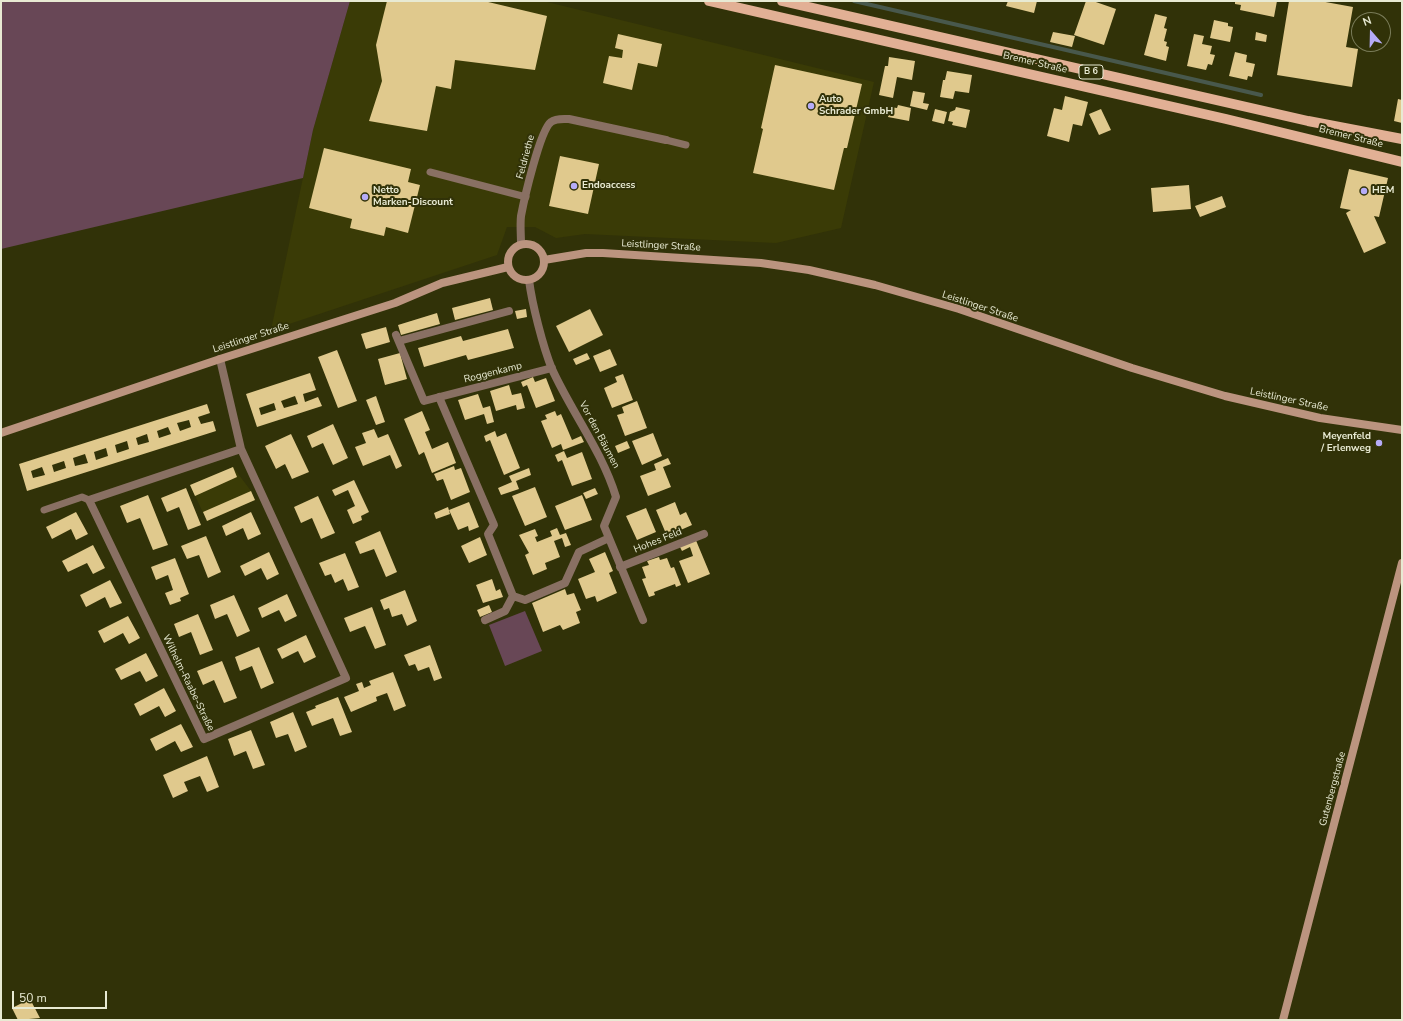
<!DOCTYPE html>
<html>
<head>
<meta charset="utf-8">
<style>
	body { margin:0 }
	#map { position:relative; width:1403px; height:1021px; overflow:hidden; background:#313208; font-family:"Nunito Sans",sans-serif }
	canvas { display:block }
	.frame { position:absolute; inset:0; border:2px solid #e8ead3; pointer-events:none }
	.north { position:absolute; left:1351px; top:12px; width:40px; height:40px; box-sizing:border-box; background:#313208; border:1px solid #7a7c59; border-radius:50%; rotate:340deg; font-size:11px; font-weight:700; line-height:16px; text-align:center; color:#e8ead3 }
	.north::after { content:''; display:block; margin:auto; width:14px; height:18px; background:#b6acf8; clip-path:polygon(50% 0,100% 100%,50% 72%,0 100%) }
	.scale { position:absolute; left:12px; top:991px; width:95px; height:18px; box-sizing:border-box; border:2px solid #e8ead3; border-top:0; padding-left:5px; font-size:12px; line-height:14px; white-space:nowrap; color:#e8ead3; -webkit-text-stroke:3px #313208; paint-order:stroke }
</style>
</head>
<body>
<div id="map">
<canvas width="1403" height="1021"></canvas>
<div class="frame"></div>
<div class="north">N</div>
<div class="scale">50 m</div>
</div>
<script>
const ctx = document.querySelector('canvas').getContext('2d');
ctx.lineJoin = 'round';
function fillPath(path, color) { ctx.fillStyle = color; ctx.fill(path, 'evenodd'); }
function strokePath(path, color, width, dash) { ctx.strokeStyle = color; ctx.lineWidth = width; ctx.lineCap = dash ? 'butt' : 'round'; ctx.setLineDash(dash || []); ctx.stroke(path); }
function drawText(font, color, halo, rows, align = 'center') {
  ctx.font = font + ' "Nunito Sans",sans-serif'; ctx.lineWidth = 4; ctx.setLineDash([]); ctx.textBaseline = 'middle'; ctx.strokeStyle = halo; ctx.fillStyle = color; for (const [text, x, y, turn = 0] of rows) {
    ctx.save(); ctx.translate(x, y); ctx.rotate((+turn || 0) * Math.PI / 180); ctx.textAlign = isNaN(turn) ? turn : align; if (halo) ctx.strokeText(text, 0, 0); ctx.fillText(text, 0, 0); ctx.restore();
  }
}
fillPath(new Path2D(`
	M350,1H543L874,82L841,228L776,243L585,234L556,238L535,227H507L497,255L271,330L313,130Z
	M233,467L251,491L255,500L207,521L190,485Z`), '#3a3b06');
fillPath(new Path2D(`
	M1,1H350L313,130L303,178L1,249Z
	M525,611L542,651L505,666L489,625Z`), '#684756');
strokePath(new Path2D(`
	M854,1L1261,95`), '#48584c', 4);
fillPath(new Path2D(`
	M387,1H484L547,16L535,70L455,60L451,89L436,86L427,131L369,121L382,81L376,45Z
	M1008,1H1037L1034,13L1006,6Z
	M1086,1H1093L1116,9L1104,45L1074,35Z
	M1235,1H1277L1274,17L1240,10L1241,5L1235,4Z
	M1289,1H1320L1353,7L1346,47L1358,49L1352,87L1277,75Z
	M1155,14L1167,17L1164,28L1167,29L1164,41L1167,42L1166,46L1169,47L1166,61L1144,55Z
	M1214,20L1228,23V26L1233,27L1230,42L1210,38Z
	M1053,32L1075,36L1072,47L1050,42Z
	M1256,32L1267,35L1266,42L1255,40Z
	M618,34L662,44L657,67L638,63L632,90L603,83L609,56L622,58L623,50L615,48Z
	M1194,34L1204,36L1202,44L1212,46L1210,54L1215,55L1212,65L1208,64L1206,70L1187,66Z
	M1235,52L1247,55L1246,62L1255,64L1252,77L1248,76L1247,80L1229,76Z
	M889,57L915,61L912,80L897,77L893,98L879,95L885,66H888Z
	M775,65L862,84L847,148H844L834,190L753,173L763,129L761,128Z
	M947,71L972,75L969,93L955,91L953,99L940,97L943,80H945Z
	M913,91L925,93L923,103L929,104L927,110L910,106Z
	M1065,96L1088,102L1082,126L1073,124L1069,142L1047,136L1054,108L1062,110Z
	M1398,99L1402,100V123L1394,121Z
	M898,105L911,108L909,121L888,117L890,107L897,108Z
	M956,107L970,110L966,128L952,125L953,122L948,121L950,112L955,110Z
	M935,109L947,112L944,124L932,121Z
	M1101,109L1111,130L1099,135L1089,114Z
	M324,148L411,169L408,182L420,185L408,233L386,227L384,236L350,228L352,219L309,208Z
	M560,156L599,164L588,214L549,206Z
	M1349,169L1388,178L1379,217L1374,216L1386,243L1364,253L1346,213L1351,210L1340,208Z
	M1189,185L1191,209L1153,212L1151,188Z
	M1222,196L1226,207L1200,217L1195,206Z
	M490,298L493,310L455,320L452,308Z
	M526,309L527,317L517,319L515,311Z
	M590,309L603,335L569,352L556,326Z
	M437,313L440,324L401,335L398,325Z
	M386,327L390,342L366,349L361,334Z
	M508,329L514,348L468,360L466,355L424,367L418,348L461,336L463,341Z
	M610,349L617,365L600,372L593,356Z
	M337,350L357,401L338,408L318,357Z
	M400,353L407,379L385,385L378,359Z
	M587,353L590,359L576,365L573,359Z
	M310,373L316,390L303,394L305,402L318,397L322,406L257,427L246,394ZM295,396L298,404L284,408L281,401ZM274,403L276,410L261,415L259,408Z
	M623,374L633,400L612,408L604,388L617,382L615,377Z
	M533,377L535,382L546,378L555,401L536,408L527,385L523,387L521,382Z
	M509,385L512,395L521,393L525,408L517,410L516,405L496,411L490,391Z
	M478,394L483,408L490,406L494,422L487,424L484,414L465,420L458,400Z
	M376,396L385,422L376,425L366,400Z
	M637,401L647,428L625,436L617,415L624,413L622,407Z
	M207,404L210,413L198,417L201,424L213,421L216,431L27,491L19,464ZM189,420L191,427L180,431L177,423ZM168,427L171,434L159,438L157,431ZM147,434L149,442L138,445L136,438ZM127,441L129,449L117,453L115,445ZM106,448L108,456L96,460L94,452ZM85,454L88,463L75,466L73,458ZM64,461L66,468L54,472L52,465ZM42,467L45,475L33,478L31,471Z
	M422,411L430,430L425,432L432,449L448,442L456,463L432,473L424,452L419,455L404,419Z
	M555,411L557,416L561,414L572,440L581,436L584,442L563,450L561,444L552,448L541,421L547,419L545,415Z
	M333,424L348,458L333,465L323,443L312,448L307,436Z
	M374,429L378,438L388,434L402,466L396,469L390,455L363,466L355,447L366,443L362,433Z
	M495,431L497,437L506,433L520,468L504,475L490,440L486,442L484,436Z
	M653,433L662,456L642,465L632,441Z
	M291,434L309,472L292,479L285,464L276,469L265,446Z
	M627,441L630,448L618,453L615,446Z
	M564,451L567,458L582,452L592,479L572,486L562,460L558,462L555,455Z
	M668,458L671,464L663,467L671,487L648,496L640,476L656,470L654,464Z
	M454,466L455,470L461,468L470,492L451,500L443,479L437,481L434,474Z
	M233,467L237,477L195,496L190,485Z
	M529,468L531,475L516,481L519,489L501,495L498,488L512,482L509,476Z
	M354,480L369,512L361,516L362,520L353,524L347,510L355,506L348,490L335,496L332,490Z
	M535,487L547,517L525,526L512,496Z
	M186,488L201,525L188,530L179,507L167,512L161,498Z
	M595,488L598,494L586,499L583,493Z
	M251,491L255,500L207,521L203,512Z
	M148,495L168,545L153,550L140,518L127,523L120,506Z
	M582,495L592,520L565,530L555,506Z
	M318,496L335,533L321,539L312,518L301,523L294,507Z
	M469,502L479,527L469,531L468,526L458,530L449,510Z
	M675,502L680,515L686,512L692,525L667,536L656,510Z
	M448,507L450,514L436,519L434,513Z
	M646,508L656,532L637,540L626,516Z
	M76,512L88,534L76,540L71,529L52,539L46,527Z
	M251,512L261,534L248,540L243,528L226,536L222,526Z
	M557,528L560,535L566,533L571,545L565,547L562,538L554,541L560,557L545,563L547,569L533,575L525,555L529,553L519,535L535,529L538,536L535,537L537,542L552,536L550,531Z
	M380,531L397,572L386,577L374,549L360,554L355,542Z
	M206,536L221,572L208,578L199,555L187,559L181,546Z
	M480,537L487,555L469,563L461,546Z
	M695,538L710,574L688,583L679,561L693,556L690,547L682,551L679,545Z
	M93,545L105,568L93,574L87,563L68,572L62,561Z
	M269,552L279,574L267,580L261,568L245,576L240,566Z
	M605,552L613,571L609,573L617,593L597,602L595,596L586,599L578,579L595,572L589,559Z
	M345,553L359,587L348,591L343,579L335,583L331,574L325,576L319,563Z
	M659,557L660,560L667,558L671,568L674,567L681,585L676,587L675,584L654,592L655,595L649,597L642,579L646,578L642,567L649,565L647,561Z
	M175,558L189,594L180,598L181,601L170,605L165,593L173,590L168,575L156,580L151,567Z
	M492,579L496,591L500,589L503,597L483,603L476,585Z
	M110,580L122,603L110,608L105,597L86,607L80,595Z
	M565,589L567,595L574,593L581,610L576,612L580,623L563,630L560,625L543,632L532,603Z
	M405,590L417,621L407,626L402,614L392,617L389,608L384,610L380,600Z
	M287,594L297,616L285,622L279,610L262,618L258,608Z
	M234,595L250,631L237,637L227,614L215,619L210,605Z
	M489,605L492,612L480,617L477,610Z
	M372,607L386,645L375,649L365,626L350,632L344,618Z
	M198,614L213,650L200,655L191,632L179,637L174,624Z
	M128,616L140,638L129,644L123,633L104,643L98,631Z
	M306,635L316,657L304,663L298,651L282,659L277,649Z
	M430,645L442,678L434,681L429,667L418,671L415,664L409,666L404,655Z
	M259,647L274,683L261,689L252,666L240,671L235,657Z
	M146,653L158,676L146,682L140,671L121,680L115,669Z
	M222,661L237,698L224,703L214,680L203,685L197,671Z
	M393,672L406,706L394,711L387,693L376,697L377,701L351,712L344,697L359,691L356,684L362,682L364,688L371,685L369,681Z
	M164,688L176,711L165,717L159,706L140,716L134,704Z
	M338,697L352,732L340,736L333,718L312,726L306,712L316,708L315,706Z
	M293,712L307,747L295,752L288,734L276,738L270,722Z
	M181,724L193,747L181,752L175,741L156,751L150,739Z
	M251,730L265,765L253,769L246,751L234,756L228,739Z
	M207,756L219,787L207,792L200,776L184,782L188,791L173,798L163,775Z
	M30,999L40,1018L18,1020L12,1008Z`), '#e0c98d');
strokePath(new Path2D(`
	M666,140L686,145
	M430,172L526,197
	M44,510L82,497L89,500`), '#897063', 7);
strokePath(new Path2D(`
	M521,244C521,235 520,225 521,216C524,200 540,130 551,122C556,118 563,119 569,119L666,140
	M529,280C532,304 543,347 552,369C572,413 602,451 616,497L604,526L643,620
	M396,335L424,401L552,368
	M399,341L509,311
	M220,359L241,449L89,500L204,739L346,678L241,449
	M439,397L494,525L488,534L513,596L525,600L565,583L579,552L609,538
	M620,567L704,534
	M485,620L505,611L513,596`), '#897063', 8);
strokePath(new Path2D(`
	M508 262a18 18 0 1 1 36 0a18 18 0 1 1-36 0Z
	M544,260L586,253H603L761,263L809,270L875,285L959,309L1132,368L1225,396L1320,418L1402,430
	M1,433L220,359L395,303L442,283L508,267
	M1283,1020L1402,563`), '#bb947f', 8);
strokePath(new Path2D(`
	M709,1L1226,119L1402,162
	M782,1L1308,121L1402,139`), '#e2b095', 10);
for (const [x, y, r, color] of [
	[811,106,4,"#b6acf8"],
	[574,186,4,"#b6acf8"],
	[1364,191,4,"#b6acf8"],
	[365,197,4,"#b6acf8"],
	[1379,443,4,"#b6acf8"]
]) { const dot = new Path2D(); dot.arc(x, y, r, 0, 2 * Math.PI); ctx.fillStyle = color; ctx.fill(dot); strokePath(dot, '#313208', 1.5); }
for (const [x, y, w] of [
	[1091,72,24]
]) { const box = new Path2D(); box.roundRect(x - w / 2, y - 7, w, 14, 3); ctx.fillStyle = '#313208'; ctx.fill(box); strokePath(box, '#e8ead3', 1); }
drawText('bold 9px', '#e8ead3', null, [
	["B 6",1091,72]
]);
drawText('10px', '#e8ead3', '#313208', [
	["Bremer Straße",1035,63,13],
	["Bremer Straße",1351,137,14],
	["Feldriethe",526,157,-75],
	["Leistlinger Straße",661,246,3],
	["Leistlinger Straße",980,307,18],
	["Leistlinger Straße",251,338,-18],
	["Roggenkamp",493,373,-14],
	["Leistlinger Straße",1289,400,12],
	["Vor den Bäumen",599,435,62],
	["Hohes Feld",658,541,-22],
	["Wilhelm-Raabe-Straße",188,683,64],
	["Gutenbergstraße",1333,789,-75]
]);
drawText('bold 10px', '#e8ead3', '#313208', [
	["Auto",819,100],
	["Schrader GmbH",819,112],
	["Endoaccess",582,186],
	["Netto",373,191],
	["Marken-Discount",373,203],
	["HEM",1372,191],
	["Meyenfeld",1371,437,"right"],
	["/ Erlenweg",1371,449,"right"]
], 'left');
</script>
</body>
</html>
